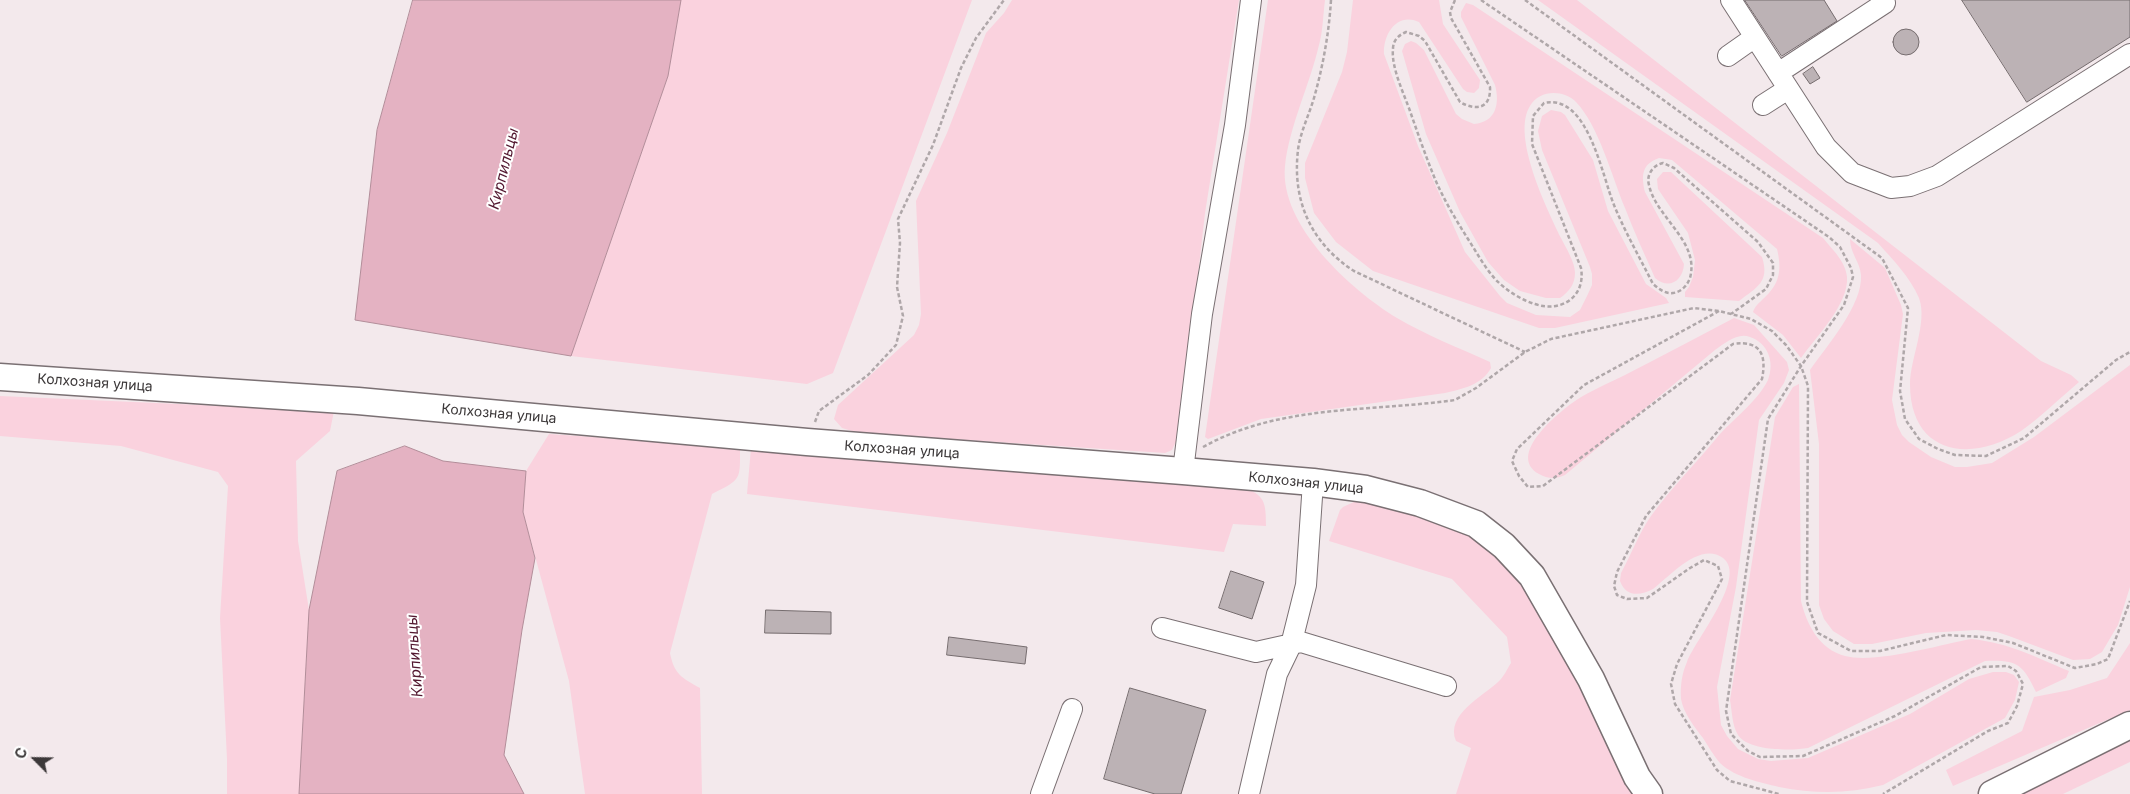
<!DOCTYPE html>
<html>
<head>
<meta charset="utf-8">
<style>
	body { margin:0 }
	#map { position:relative; width:2130px; height:794px; overflow:hidden; background:#f3e9ec; font-family:Inter,sans-serif }
	canvas { display:block }
	.north { position:absolute; left:10px; top:734px; width:50px; height:50px; -webkit-text-stroke:4px #fff; paint-order:stroke; rotate:293deg; font-size:14px; font-weight:700; line-height:20px; text-align:center; color:#3c3839 }
	.north::after { content:''; display:block; margin:auto; width:18px; height:22px; background:#3c3839; clip-path:polygon(50% 0,100% 100%,50% 72%,0 100%) }
</style>
</head>
<body>
<div id="map">
<canvas width="2130" height="794"></canvas>
<div class="north">С</div>
</div>
<script>
const ctx = document.querySelector('canvas').getContext('2d');
ctx.lineJoin = 'round';
function fillPath(path, color) { ctx.fillStyle = color; ctx.fill(path, 'evenodd'); }
function strokePath(path, color, width, dash) { ctx.strokeStyle = color; ctx.lineWidth = width; ctx.lineCap = dash ? 'butt' : 'round'; ctx.setLineDash(dash || []); ctx.stroke(path); }
function drawText(font, color, halo, rows, align = 'center') {
  ctx.font = font + ' Inter,sans-serif'; ctx.lineWidth = 4; ctx.setLineDash([]); ctx.textBaseline = 'middle'; ctx.strokeStyle = halo; ctx.fillStyle = color; for (const [text, x, y, turn = 0] of rows) {
    ctx.save(); ctx.translate(x, y); ctx.rotate((+turn || 0) * Math.PI / 180); ctx.textAlign = isNaN(turn) ? turn : align; if (halo) ctx.strokeText(text, 0, 0); ctx.fillText(text, 0, 0); ctx.restore();
  }
}
fillPath(new Path2D(`
	M681,0H972L833,373L807,384L571,356L668,76Z
	M1012,0H1239L1205,213L1180,433L1172,450L1165,453L859,433L842,428L834,419L838,405L914,335L919,325L921,314L916,201L947,133L986,33L1004,13Z
	M1268,0H1325C1323,15 1323,31 1319,45C1310,84 1289,127 1285,166C1279,225 1351,290 1397,318C1426,335 1459,348 1490,362L1491,368C1482,385 1462,389 1445,393L1261,419L1208,439L1205,437Z
	M1353,0H1439L1443,24L1480,80L1479,88L1474,93L1467,92L1463,89L1419,22C1397,12 1383,34 1384,54L1418,146L1465,252L1500,296L1507,303L1536,315L1570,317L1580,310L1587,296L1592,285V274L1590,267L1542,150L1538,131L1542,116L1551,110L1561,112L1565,115L1593,160L1608,211L1646,284L1666,298L1669,303L1555,328H1539L1373,271L1336,242L1314,213L1305,178V163L1342,72L1347,52Z
	M1538,0H1577L2041,361L2071,375L2079,382C2060,398 2041,417 2021,431C1970,464 1910,454 1910,384C1910,359 1928,322 1919,298C1910,277 1893,260 1878,243Z
	M1466,3L1473,5L1823,238C1832,249 1846,262 1847,277C1849,304 1816,337 1801,358L1783,335L1753,312C1755,306 1759,303 1763,299C1780,284 1782,270 1777,249L1672,160L1659,158C1642,164 1641,175 1645,192L1684,264C1683,281 1669,290 1655,278C1645,255 1634,232 1625,208C1612,177 1599,126 1576,102C1563,89 1539,90 1530,106C1511,136 1547,209 1561,238C1566,248 1575,262 1575,273C1575,284 1569,292 1560,298H1546L1520,291L1504,280L1488,262L1460,212L1426,134L1402,51L1405,44L1411,41L1416,43L1424,50L1456,114L1462,119L1474,124C1496,122 1500,104 1495,85L1461,17V12Z
	M1663,172H1671L1762,257C1770,282 1757,287 1739,301L1685,297V292L1689,287L1693,277L1695,260L1688,233L1658,189L1657,179Z
	M1850,239L1885,268L1901,305L1903,314L1892,400L1897,425L1902,435L1909,442L1931,457L1955,467H1967L1992,463L2034,437L2130,365V587L2118,625L2102,652L2090,659L2073,660L2009,636L1997,632L1976,630L1926,633L1872,644H1854L1833,631L1824,619L1819,605V444L1810,370C1826,347 1863,305 1861,275C1860,262 1850,253 1850,239Z
	M1734,318L1754,325L1787,362L1789,370L1784,383L1759,420L1736,587L1717,687L1721,725L1727,736L1738,749L1758,759L1771,761L1808,758L1910,714L1969,679L1993,672H2006L2014,675L2019,682L2015,700L2005,718L1883,785C1848,794 1815,794 1779,787C1760,782 1736,778 1720,763C1714,756 1708,746 1703,738C1695,728 1683,712 1681,699C1680,686 1682,673 1687,662C1695,640 1748,577 1723,558C1700,541 1670,576 1653,589C1640,596 1626,597 1620,581L1621,573C1631,555 1639,533 1651,516C1672,487 1698,461 1720,434C1735,418 1759,399 1768,380C1775,362 1768,343 1750,337C1738,332 1725,343 1715,350L1565,475C1556,479 1548,479 1539,474C1506,455 1558,413 1575,401C1590,391 1609,383 1625,375C1662,356 1698,337 1734,318Z
	M1799,384L1801,601C1807,625 1819,649 1845,656C1875,664 1939,645 1971,639C2010,643 2035,657 2069,671L2066,678L2036,692C2022,663 2017,660 1985,661L1808,748C1792,751 1748,751 1738,735C1732,726 1732,711 1730,700L1775,417L1793,387Z
	M0,396L334,411L330,431L296,461L298,541L309,610L299,794H227V759L220,618L228,486L218,472L121,446L0,436Z
	M549,434L740,447C740,480 742,479 712,494L670,653C674,674 682,678 700,688L702,794H585L569,681L523,512L526,471Z
	M751,448L1242,487C1265,495 1266,502 1266,526L1233,524L1224,552L747,494Z
	M1358,500H1370L1461,529L1491,549L1524,583L1578,683L1634,794H1456L1471,748L1456,741C1445,715 1483,696 1498,682C1504,677 1507,669 1511,663L1507,637L1452,579L1329,541L1340,510L1343,507Z
	M2130,643V710L1953,786L1946,770L2022,731L2034,697L2070,690L2107,678Z
	M2130,734V762L2063,794H2010Z`), '#fad2de');
const water = new Path2D(`
	M413,0H681L668,76L571,356L355,320L377,130Z
	M405,446L443,461L526,471L523,512L535,558L522,630L504,755L524,794H299L309,610L337,471Z`);
fillPath(water, '#e4b2c2');
strokePath(water, '#b28d99', 1);
const building = new Path2D(`
	M1745,0H1824L1837,21L1782,56Z
	M1962,0H2130V37L2027,102Z
	M1893 42a13 13 0 1 1 26 0a13 13 0 1 1-26 0Z
	M1813,67L1820,78L1810,84L1803,74Z
	M1231,571L1264,582L1252,619L1219,608Z
	M766,610L831,612V634L765,633Z
	M949,637L1027,647L1025,664L947,655Z
	M1130,688L1206,710L1181,794H1155L1104,779Z`);
fillPath(building, '#bcb2b5');
strokePath(building, '#756c6e', 1);
const minor = new Path2D(`
	M1731,0L1826,147L1852,173L1891,188L1910,186L1937,176L2130,54
	M1728,56L1755,37
	M1778,73L1885,3L1883,0
	M1763,105L1788,89
	M1183,471L1202,314L1235,125L1251,0
	M1162,628L1256,652L1301,642L1446,686
	M1041,794L1072,709
	M1249,794L1277,674L1291,645L1306,585L1313,482`);
const major = new Path2D(`
	M0,377L358,401L807,442L1183,471L1313,482L1366,489L1420,503L1476,524L1504,546L1532,576L1563,630L1591,679L1637,777L1649,794
	M1992,794L2130,725`);
strokePath(minor, '#7a7073', 22);
strokePath(major, '#7a7073', 29);
strokePath(new Path2D(`
	M1331,0C1329,33 1323,66 1314,98C1309,115 1300,133 1298,150C1292,201 1311,243 1354,271L1525,352
	M1455,0L1450,12L1451,18L1490,87C1491,109 1476,111 1460,102L1425,41L1419,36L1406,32C1399,35 1393,40 1393,49C1391,67 1404,94 1410,111C1418,134 1426,157 1435,179C1444,200 1456,220 1468,239C1477,253 1485,268 1496,280C1506,290 1521,300 1535,304C1561,313 1586,297 1581,268L1532,144L1533,116L1544,103C1588,93 1602,176 1614,205C1625,232 1640,258 1653,284C1659,289 1665,294 1673,293C1681,292 1687,286 1690,278C1700,241 1656,218 1649,185C1646,175 1653,165 1663,163L1674,168L1758,242L1773,263V275L1766,289L1731,314
	M1481,0L1829,237L1840,247L1851,268L1853,277L1844,305L1801,366L1768,419L1726,711L1731,734L1748,751L1760,757L1803,756L1895,716L1981,667L2008,666L2016,671L2023,684L2017,706L2008,723L1988,731L1883,794
	M1525,0L1882,258L1908,308L1900,391L1905,419L1919,439L1938,449L1955,455L1986,456L2024,438L2116,360L2130,352
	M1719,311L1584,385L1517,449L1512,461L1519,476L1528,487L1543,486L1733,344C1760,340 1767,354 1762,379L1646,516L1617,572L1614,586L1617,595L1627,599L1647,598L1690,568L1704,560L1718,566L1722,579L1677,664L1671,684L1675,704L1717,770L1730,781L1779,794
	M815,422L819,411L868,375L896,345L903,316L897,287L900,243L898,219L933,145L961,68L976,38L1004,0
	M1203,447C1280,404 1370,412 1455,400L1476,388L1525,352L1551,339L1694,308L1719,311L1751,319L1772,331L1786,345L1801,366L1808,386L1807,602L1818,633L1851,651H1880L1946,635L1983,637L2013,643L2075,668L2097,664L2108,659L2130,601`), '#afa7a9', 2.5, [4, 2.5]);
strokePath(minor, '#fff', 20);
strokePath(major, '#fff', 26);
drawText('14px', '#3c3839', '#fff', [
	["Колхозная улица",95,383,4],
	["Колхозная улица",499,414,5],
	["Колхозная улица",902,450,4],
	["Колхозная улица",1306,483,6]
]);
drawText('italic 15px', '#531830', '#fff', [
	["Кирпильцы",504,169,-76],
	["Кирпильцы",415,656,-94]
]);
</script>
</body>
</html>
